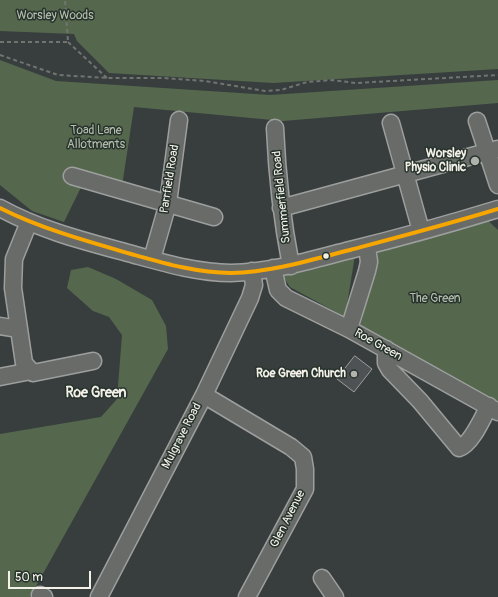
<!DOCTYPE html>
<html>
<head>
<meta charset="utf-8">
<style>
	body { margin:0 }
	#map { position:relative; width:498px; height:597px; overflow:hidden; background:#383e3e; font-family:Pangolin,sans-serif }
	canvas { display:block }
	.scale { position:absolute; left:8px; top:571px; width:83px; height:18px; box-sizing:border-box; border:2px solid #f4f1e8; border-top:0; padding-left:5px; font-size:12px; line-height:14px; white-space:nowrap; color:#f4f1e8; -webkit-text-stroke:3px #26332d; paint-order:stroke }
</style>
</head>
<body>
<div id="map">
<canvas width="498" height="597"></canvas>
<div class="scale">50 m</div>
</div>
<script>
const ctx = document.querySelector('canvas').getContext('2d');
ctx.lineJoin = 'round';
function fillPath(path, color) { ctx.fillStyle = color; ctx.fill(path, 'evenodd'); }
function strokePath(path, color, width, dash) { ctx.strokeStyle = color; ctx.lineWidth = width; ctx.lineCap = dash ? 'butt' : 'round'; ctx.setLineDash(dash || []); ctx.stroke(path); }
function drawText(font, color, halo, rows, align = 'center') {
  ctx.font = font + ' Pangolin,sans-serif'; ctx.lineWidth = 3; ctx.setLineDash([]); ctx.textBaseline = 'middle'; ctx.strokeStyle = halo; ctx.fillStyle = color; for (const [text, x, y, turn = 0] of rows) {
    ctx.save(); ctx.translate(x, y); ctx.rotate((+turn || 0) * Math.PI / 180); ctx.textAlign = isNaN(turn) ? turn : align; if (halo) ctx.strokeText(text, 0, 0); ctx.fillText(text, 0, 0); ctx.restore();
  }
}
fillPath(new Path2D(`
	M0,0H498V69L273,83L109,73L77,41L74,34L0,31Z
	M0,60L56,81L270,95L498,80V103L283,121L134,107L122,186L86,177L64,222L32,211L0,185Z
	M485,218L498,230V410L360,328L379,249Z
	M355,255L345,317L290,287L281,273Z
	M88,267L116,279L152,300L166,326L168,349L30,597H0V434L101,417L117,399L122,335L109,317L93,311L67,288L71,270Z`), '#55684e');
const building = new Path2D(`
	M355,356L372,369L354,392L337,379Z`);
fillPath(building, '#4e5255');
strokePath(building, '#9d9f9e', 1);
const minor = new Path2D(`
	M477,121L498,185
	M391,123L421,231
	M275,128C277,174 282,220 291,266
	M72,176L214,217
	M0,208C40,230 84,241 128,253C161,262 196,273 231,273C272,272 311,260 350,250C399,238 449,224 498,209
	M281,208L498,149
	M29,222L14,259L13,288L24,363L33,373L93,361
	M152,259L168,203L179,120
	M273,268L278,290L286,298L349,329L498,412
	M0,326L18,329
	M349,329L367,271L369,262L367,246
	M386,349V363L390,370L420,401L459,448C471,445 483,417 489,406
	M0,377L31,371
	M204,395L291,447L303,457L305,469V489L247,597
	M322,578L335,597
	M40,595L44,597
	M99,597L204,395L250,298L254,285L252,271`);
strokePath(minor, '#9d9f9e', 19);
strokePath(new Path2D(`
	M0,42H68L65,0
	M68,42L107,78
	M0,55L58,75L108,78H163L205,81L265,91L281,90L307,82L332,80L356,83L498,75`), '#707471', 2, [4, 3]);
strokePath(minor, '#686b67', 16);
strokePath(new Path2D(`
	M0,208C42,229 86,241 131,254C163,263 197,273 231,273C272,272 311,260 350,250C399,237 449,224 498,209`), '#f7a600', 4);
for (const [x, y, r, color] of [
	[475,161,5,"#b2b2ac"],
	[326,256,3.5,"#f4f1e8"],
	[354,374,4,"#b2b2ac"]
]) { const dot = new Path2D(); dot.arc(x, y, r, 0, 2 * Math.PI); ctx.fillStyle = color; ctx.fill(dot); strokePath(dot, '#26332d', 1.5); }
drawText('12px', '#b6bdac', '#26332d', [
	["Worsley Woods",55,16],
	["Toad Lane",96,131],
	["Allotments",96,145],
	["The Green",435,299]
]);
drawText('bold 12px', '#f4f1e8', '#26332d', [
	["Worsley",466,154],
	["Physio Clinic",466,168],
	["Roe Green Church",346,374]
], 'right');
drawText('12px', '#f4f1e8', '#26332d', [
	["Parrfield Road",170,179,-81],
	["Summerfield Road",282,197,-96],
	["Roe Green",378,345,29],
	["Mulgrave Road",182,436,-63],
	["Glen Avenue",288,519,-63]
]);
drawText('bold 14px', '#f4f1e8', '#26332d', [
	["Roe Green",96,393]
]);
</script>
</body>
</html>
